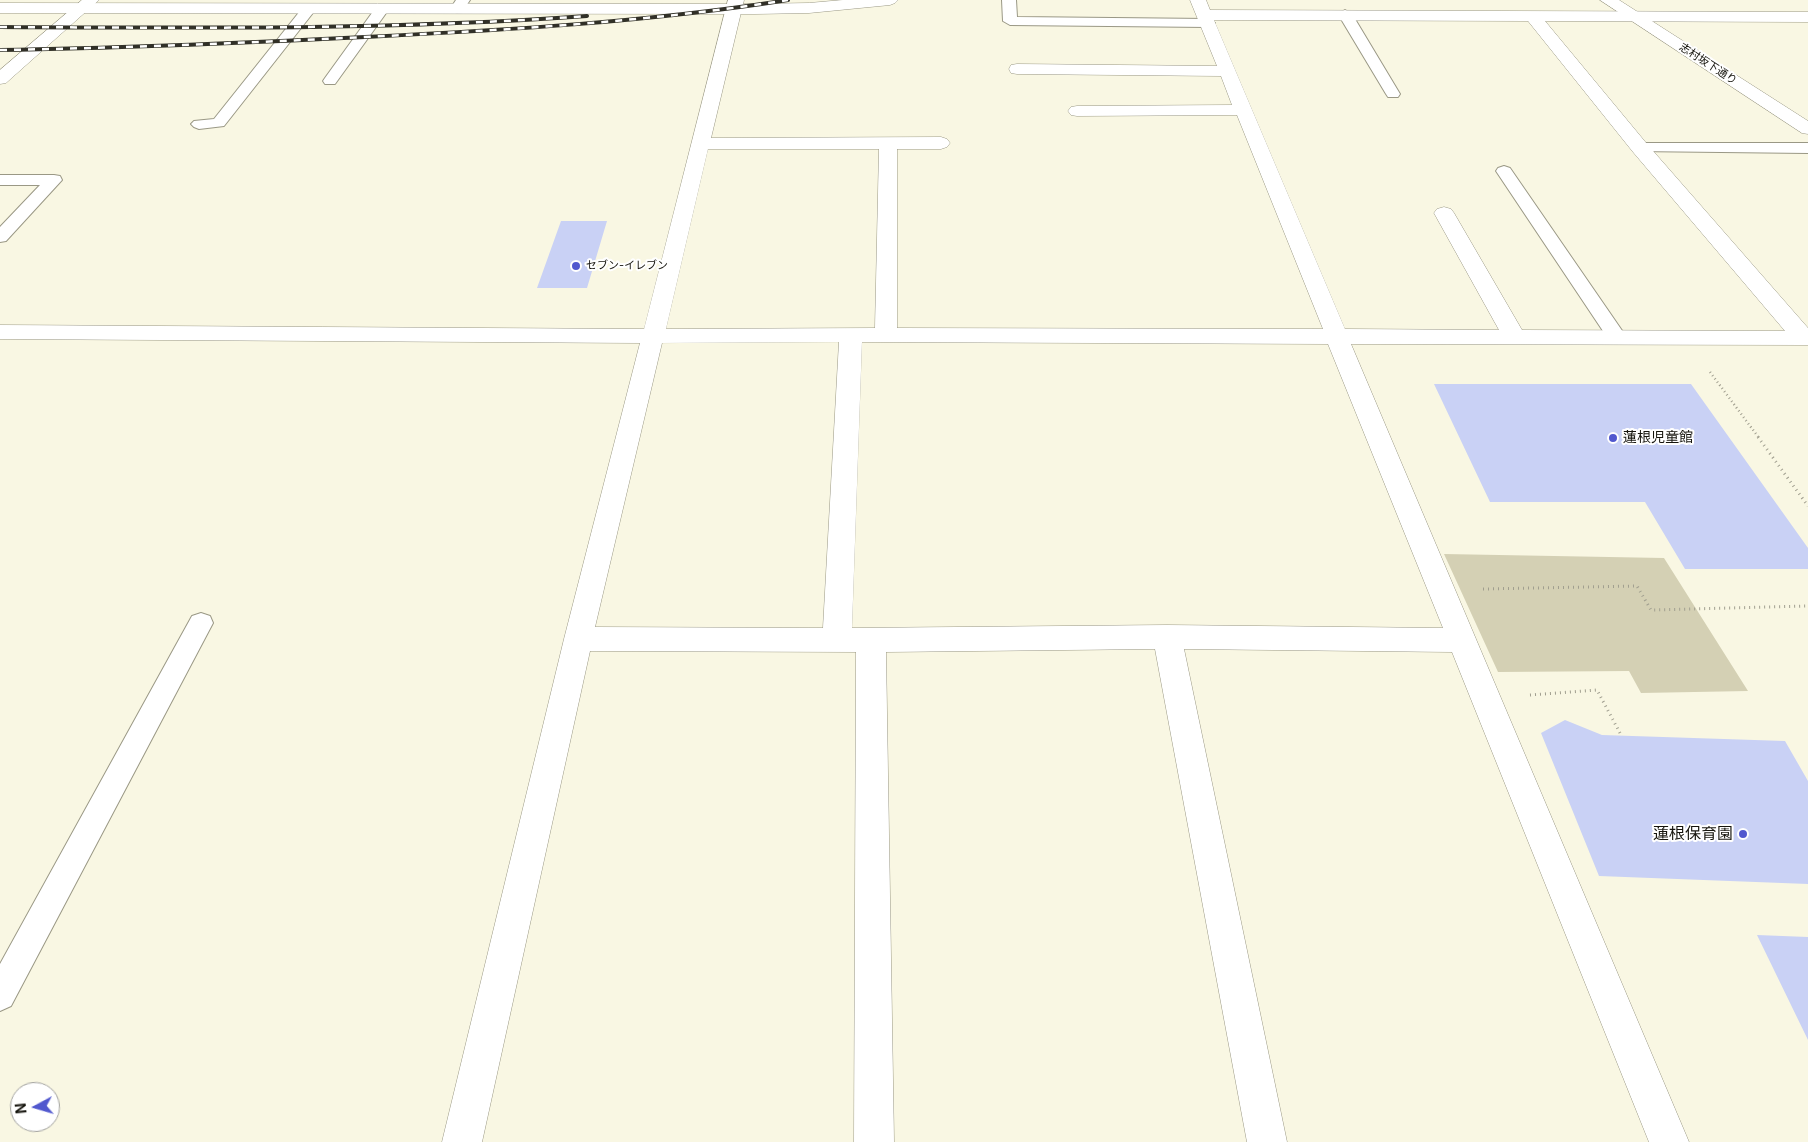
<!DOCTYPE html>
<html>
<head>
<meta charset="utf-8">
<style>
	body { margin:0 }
	#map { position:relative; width:1808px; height:1142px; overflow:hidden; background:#f9f7e3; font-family:Inter,sans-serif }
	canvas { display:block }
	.north { position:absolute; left:10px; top:1082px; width:50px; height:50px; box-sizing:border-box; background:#fff; border:1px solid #a1a19e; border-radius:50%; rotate:264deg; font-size:14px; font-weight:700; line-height:20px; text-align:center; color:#15140d }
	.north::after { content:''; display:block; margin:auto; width:18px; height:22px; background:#5158ce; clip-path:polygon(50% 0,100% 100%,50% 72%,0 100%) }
</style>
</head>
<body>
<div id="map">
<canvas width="1808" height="1142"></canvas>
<div class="north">N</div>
</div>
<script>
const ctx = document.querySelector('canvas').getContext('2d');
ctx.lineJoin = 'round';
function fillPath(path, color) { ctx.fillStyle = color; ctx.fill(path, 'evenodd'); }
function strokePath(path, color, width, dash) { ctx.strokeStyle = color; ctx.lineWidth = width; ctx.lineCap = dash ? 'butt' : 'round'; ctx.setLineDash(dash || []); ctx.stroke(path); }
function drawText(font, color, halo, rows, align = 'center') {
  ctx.font = font + ' Inter,"Noto Sans JP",sans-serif'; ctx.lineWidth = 4; ctx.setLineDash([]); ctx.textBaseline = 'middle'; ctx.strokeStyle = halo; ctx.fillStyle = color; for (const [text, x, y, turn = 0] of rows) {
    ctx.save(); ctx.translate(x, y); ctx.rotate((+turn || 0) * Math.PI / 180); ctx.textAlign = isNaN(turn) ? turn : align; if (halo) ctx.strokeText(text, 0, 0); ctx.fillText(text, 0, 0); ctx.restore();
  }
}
fillPath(new Path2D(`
	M1444,554L1664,558L1748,691L1641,693L1629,671L1498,672Z`), '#d4d0b4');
fillPath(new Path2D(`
	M561,221H607L587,288H537Z
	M1434,384H1691L1808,548V569H1685L1645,502H1490Z
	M1565,720L1602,735L1785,741L1808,781V884L1599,876L1541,733Z
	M1757,935L1808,937V1040Z`), '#c9d1f5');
const lane = new Path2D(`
	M456,0H470L462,12L457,13L450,9Z
	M1002,0H1016L1017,17L1208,19L1215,23L1208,27L1010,25L1003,21Z
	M309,5L316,9L224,126L199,129L194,127L191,124L194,121L214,119L304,6Z
	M382,5L389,9L335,84H325L323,81L325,78L377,6Z
	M1345,10L1352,14L1400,94L1398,97H1388L1386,94L1338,14Z
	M1640,143H1808V153L1634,151L1632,148L1634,145Z
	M1504,166L1510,168L1623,332L1626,336L1623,340L1616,342L1609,340L1496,171L1498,168Z
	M0,175H54L60,176L62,180L6,241L0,242V227L40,185H0Z
	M201,613L210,616L213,623L11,1006L0,1011V964L192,616Z`);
const street = new Path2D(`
	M82,0H99L6,83L0,84V70Z
	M728,0H744L711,138L941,137L947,139L950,143L947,147L941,149H897V328L1323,329L1237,115L1077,116L1071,115L1068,111L1071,107L1077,106L1232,105L1221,76L1017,74L1011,73L1009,69L1011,65L1017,64L1217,66L1190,0H1206L1210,10L1808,12V22L1545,21L1647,144L1808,328V345L1351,344L1689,1142H1649L1452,652L1184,649L1287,1142H1247L1155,649L886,652L894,1142H854L856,652L590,651L482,1142H442L564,639L640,343L0,339V325L644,329ZM1214,20L1528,21L1633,152L1785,331L1522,330L1454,213L1451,209L1444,207L1437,209L1434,213L1499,330L1345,329ZM708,149H879L875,328L666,329ZM839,342L823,628L595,627L662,343ZM862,342L1328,344L1443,628L1167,625L852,628Z`);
const secondary = new Path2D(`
	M843,0H898L895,3L890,5L809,13L755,14L0,13V3L755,4L809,3Z
	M1600,0H1619L1808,121V134L1802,133Z`);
strokePath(lane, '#9a9885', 2);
strokePath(street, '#9a9885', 1);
strokePath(secondary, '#9a9885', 1);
strokePath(new Path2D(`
	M1710,372L1759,438`), '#a09e8f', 2.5, [1, 3]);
strokePath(new Path2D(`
	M1758,437L1808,506
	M1483,589L1637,586L1651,610L1808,606
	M1530,695L1597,690L1620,733`), '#a09e8f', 3, [1, 4]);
fillPath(lane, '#fff');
fillPath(street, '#fff');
fillPath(secondary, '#fff');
const rail = new Path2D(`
	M0,27C196,28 391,30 587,16
	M0,50C122,48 243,43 365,37C507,30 648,22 788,0`);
strokePath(rail, '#313027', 4);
strokePath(rail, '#fff', 2.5, [7]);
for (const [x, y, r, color] of [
	[576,266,5,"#5158ce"],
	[1613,438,5,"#5158ce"],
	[1743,834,5,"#5158ce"]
]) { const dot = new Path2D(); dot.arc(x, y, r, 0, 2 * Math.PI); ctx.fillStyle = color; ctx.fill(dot); strokePath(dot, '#fff', 2); }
drawText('11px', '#15140d', '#fff', [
	["志村坂下通り",1708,64,33]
]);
drawText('11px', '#15140d', '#fff', [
	["セブン-イレブン",586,266]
], 'left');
drawText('14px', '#15140d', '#fff', [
	["蓮根児童館",1623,438]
], 'left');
drawText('16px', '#15140d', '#fff', [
	["蓮根保育園",1733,834]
], 'right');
</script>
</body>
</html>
